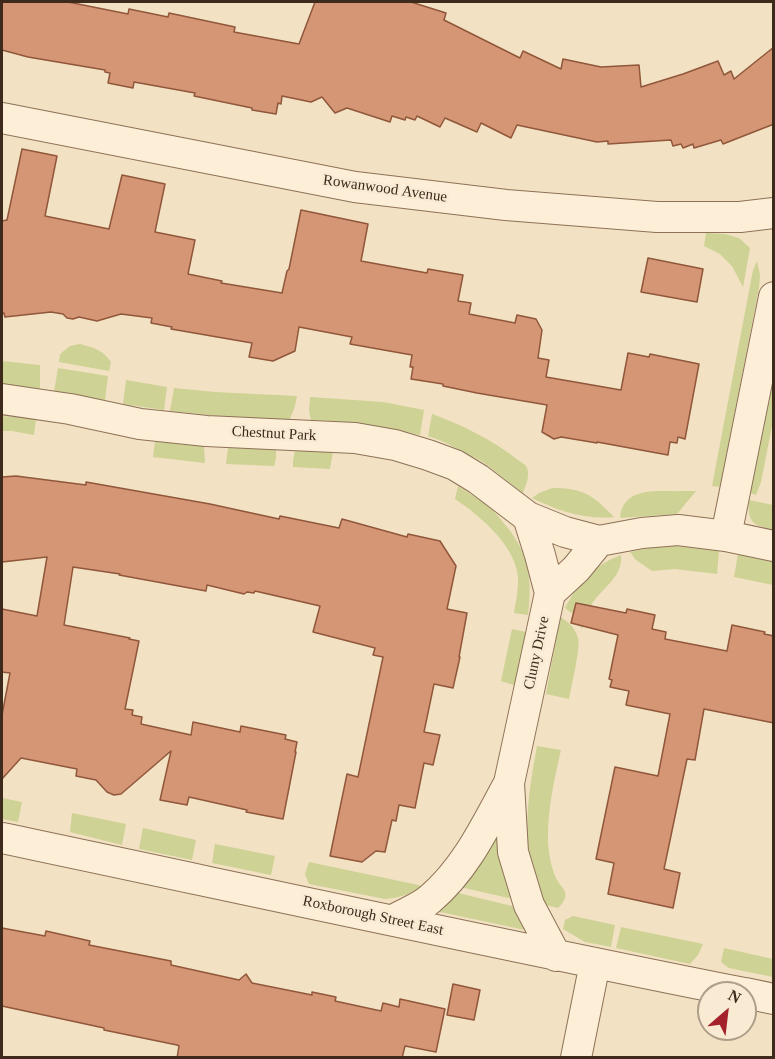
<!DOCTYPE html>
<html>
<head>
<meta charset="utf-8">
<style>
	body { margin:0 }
	#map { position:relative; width:775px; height:1059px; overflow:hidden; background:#f2e1c2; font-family:Georgia,serif }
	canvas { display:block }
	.frame { position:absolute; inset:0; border:3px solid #3d2a1d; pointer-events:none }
	.north { position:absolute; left:697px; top:981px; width:60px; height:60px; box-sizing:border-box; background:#f9ebd3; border:2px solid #ae9e8a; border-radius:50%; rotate:28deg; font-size:16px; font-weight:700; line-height:24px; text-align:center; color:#3d2a1d }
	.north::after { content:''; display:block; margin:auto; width:21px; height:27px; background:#a3222b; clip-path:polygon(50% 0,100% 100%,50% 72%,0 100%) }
</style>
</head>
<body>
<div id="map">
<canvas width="775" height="1059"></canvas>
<div class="frame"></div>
<div class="north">N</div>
</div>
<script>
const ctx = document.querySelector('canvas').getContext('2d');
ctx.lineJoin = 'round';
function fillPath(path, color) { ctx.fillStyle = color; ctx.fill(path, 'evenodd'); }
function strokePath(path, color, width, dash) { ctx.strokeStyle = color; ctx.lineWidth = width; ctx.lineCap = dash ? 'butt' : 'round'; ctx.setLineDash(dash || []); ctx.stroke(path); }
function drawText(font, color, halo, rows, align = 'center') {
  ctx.font = font + ' Georgia,serif'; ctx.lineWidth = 5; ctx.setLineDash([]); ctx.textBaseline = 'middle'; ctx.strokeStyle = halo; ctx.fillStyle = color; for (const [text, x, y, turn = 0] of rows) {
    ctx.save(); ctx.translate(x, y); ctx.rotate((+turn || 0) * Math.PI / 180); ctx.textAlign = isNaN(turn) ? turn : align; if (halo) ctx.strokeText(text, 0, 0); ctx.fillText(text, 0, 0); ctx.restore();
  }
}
fillPath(new Path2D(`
	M706,233L725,234L739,238L750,248L743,287L732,266L720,254L704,246Z
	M757,261L760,275L759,288L720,487L712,486L753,270Z
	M80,344C94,348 102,349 111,362L109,371L59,362L60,354L70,346Z
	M2,361L40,365V389L3,384Z
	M58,368L108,376L105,400L54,392Z
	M773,374V421L761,482L756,495L750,493Z
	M126,380L167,387L164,410L123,404Z
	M174,388L215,392L297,396L295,406L290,419H247L170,411Z
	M310,397L383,402L424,410L420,435C381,427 350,421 311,420L309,411Z
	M432,414C462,425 493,440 518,460C521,462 524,464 526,466C531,474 526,485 523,493L483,462L444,442L428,436Z
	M2,416L36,419L34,435L12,431H2Z
	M155,441L204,446L205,463L153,457Z
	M228,448L276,449V458L274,466L226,464Z
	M295,450L333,451L330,469L293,467V461Z
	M458,486C468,493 480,499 489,507C494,511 498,516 502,521C528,550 533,577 528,615L514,613C516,600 520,584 517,571C511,542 479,515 455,499Z
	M552,488C583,488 593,495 614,517C585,520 558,511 532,498L539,493Z
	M682,491H696L677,514L620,518C623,486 657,492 682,491Z
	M749,500L773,505V529C753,526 747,522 749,500Z
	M676,546L719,551L717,574L675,569L652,571L636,560L630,552L654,547Z
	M738,554L773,561V585L734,577Z
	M621,555C623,576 604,587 593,602C588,610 585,620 582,629L574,615L565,608C578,583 594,565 621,555Z
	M560,617C569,622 575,628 578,638C581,646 571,688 569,699L546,694Z
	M512,629L526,632L517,686L501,681Z
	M537,746L561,750C554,780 545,821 549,852C550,861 553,872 557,880C559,884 563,887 565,892C567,898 562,904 558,908L546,905C518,855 527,800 537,746Z
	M2,798L22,802L18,822L2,819Z
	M72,813L126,824L122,845L70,832Z
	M143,828L196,840L192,860L139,849Z
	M497,830L513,899L460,887Z
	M215,844L275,856L271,875L212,863Z
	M309,862L423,886C411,894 399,898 385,899L309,884L305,874Z
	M454,892L516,907L528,930H525L440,912L439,907Z
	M573,916L615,925L611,947L585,942L563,929L565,920Z
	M621,927L703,944L698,955L690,964L616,948Z
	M724,948L773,959V977L729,968L721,962Z`), '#ced295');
const building = new Path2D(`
	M2,2H68L128,14L129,9L168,17L169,13L235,27L234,32L299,44L315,2H411L446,13L444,20L520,58L523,51L561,69L563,59L601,67L639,65L641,87L683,74L718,61L724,75L731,71L734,79L774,47V124L723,144L721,140L694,148L693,144L683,148L681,144L673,146L671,140L608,144V141L597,142L517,125L511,138L481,123L477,132L445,118L440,127L417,116L415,120L406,117L405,120L392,116L390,122L347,108L335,113L322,97L311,102L282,96L281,104L278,103L276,114L252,110V108L194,96L195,93L134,82L133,88L108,83L110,73L105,72V70L28,57L2,50Z
	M22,149L57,156L45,216L109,229L122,175L165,184L155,232L195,240L188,274L222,281L221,283L282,293L287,271L289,269L301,210L368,224L361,261L427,273L428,269L463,275L458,301L471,303L469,314L515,323L517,315L536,319L542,330L538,358L549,360L546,377L621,390L628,353L649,357L650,354L699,364L685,439L678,437L677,443L670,442L668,455L597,442V443L561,437L554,439L542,432L547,405L477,393L443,386V384L411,379L413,367H410L412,355L350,344L352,337L299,327L295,351L273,361L249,357L252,343L171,329L172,327L151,323L152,318L121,314L97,321L79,317L73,319L67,318L63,314L51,312L5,317L4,313L2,314V221L7,220Z
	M648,258L703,269L697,302L641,292Z
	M16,476L86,485V482L210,504L279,519L280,516L339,528L342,519L407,537L408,534L440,541L456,566L447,609L467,613L459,657H460L453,688L434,684L424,732L440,735L433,765L424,763L415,808L399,805L396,821L392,820L385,852L376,851L362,862L330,856L347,774L358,777L383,657L373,655L375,648L313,632L320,606L255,591L254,593L247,592L244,594L207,585L206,591L119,575L120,574L73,567L64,625L130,638L129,639L139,641L125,709L133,710L132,715L142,717L141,724L191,735L193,722L240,732L241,726L286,735L285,739L297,742L295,752H296L283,819L246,812L247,810L189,797L187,805L160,800L171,751L121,794L114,795L107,792L96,780L76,776L77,769L21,758L2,779V715L10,673L2,672V609L37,616L47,557L2,562V477Z
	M576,603L626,613L627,609L655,615L652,629L666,632L665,639L727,651L732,625L765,632L764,634L774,636V723L704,709L695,760L687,759L664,869L680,873L673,908L608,894L614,863L596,859L615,767L658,776L670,714L626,705L629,691L610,687L612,680L609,679L618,635L571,623Z
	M2,928L45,936L46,931L90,941L89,945L171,961V965L239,980L246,974L252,983L312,995V992L336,997L335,1001L381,1011L383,1003L399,1007L400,999L445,1009L436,1052L405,1046L402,1058H177L179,1046L177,1045L104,1030V1028L2,1006Z
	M453,984L480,990L474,1020L447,1015Z`);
fillPath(building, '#d49675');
strokePath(building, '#90573b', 1.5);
const minor = new Path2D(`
	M2,118L355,187L506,205L657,217H740L774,213
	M2,399L70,409L140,424L206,431L355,438L395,445L428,455L455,465L478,479L528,517L565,532L599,541L642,533L678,530L726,536L774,546
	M528,517L540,555L550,593
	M726,536L774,297
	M2,838C249,890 496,944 744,993
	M393,920C405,913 420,908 430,899C466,869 487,823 509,783
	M556,956L529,905L513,852L509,783L550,593L576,569L599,541
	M745,993L774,999
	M576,1058L595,963`);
strokePath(minor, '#8e7157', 32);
strokePath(minor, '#fceed7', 30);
drawText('15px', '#3d2a1d', '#f9ebd3', [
	["Rowanwood Avenue",385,189,8],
	["Chestnut Park",274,434,3],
	["Cluny Drive",537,653,-78],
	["Roxborough Street East",373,916,12]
]);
</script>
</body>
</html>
